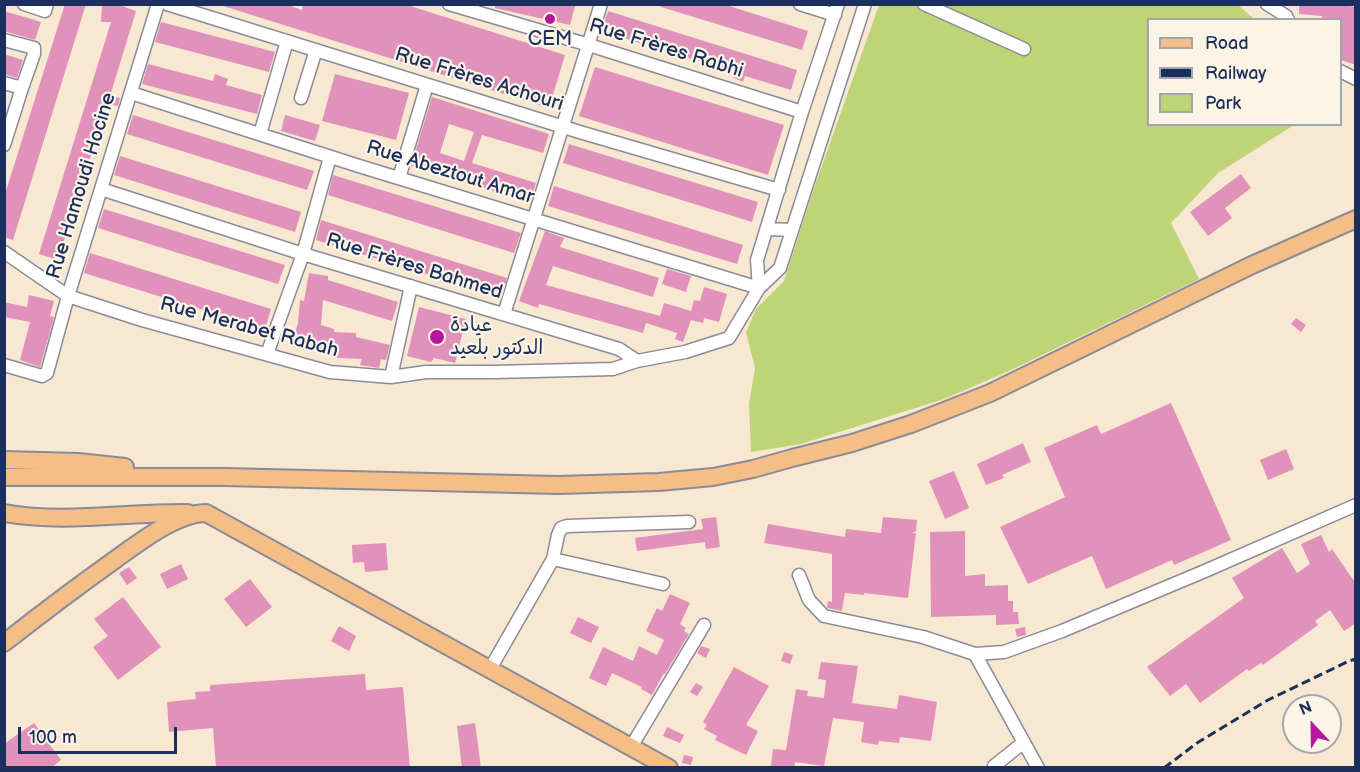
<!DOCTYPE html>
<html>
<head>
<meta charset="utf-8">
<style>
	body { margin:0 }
	#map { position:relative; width:1360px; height:772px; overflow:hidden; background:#f8e7d1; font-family:"Balsamiq Sans",sans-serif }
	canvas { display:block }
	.frame { position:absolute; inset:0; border:6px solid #1b2f5e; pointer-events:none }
	.legend { position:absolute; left:1147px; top:18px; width:195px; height:108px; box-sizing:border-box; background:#fcf5e5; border:2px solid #a2a6af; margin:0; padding:8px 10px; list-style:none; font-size:18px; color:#1b2f5e }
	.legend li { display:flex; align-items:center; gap:12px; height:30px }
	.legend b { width:30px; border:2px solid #a2a6af }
	.north { position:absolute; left:1282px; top:694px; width:60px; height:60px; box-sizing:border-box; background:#fcf5e5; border:2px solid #a2a6af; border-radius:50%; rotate:338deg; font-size:16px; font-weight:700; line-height:24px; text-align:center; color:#1b2f5e }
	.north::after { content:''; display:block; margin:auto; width:21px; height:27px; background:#b5179e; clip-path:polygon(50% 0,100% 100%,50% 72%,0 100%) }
	.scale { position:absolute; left:18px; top:727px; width:159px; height:27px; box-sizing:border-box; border:3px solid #1b2f5e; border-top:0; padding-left:8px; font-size:18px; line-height:21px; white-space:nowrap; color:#1b2f5e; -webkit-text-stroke:4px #fcf5e5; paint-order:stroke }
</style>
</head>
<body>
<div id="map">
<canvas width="1360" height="772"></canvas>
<div class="frame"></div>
<ul class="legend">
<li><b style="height:8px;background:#f6be87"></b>Road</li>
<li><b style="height:8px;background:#1b2f5e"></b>Railway</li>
<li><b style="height:16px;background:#bfd377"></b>Park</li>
</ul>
<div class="north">N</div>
<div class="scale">100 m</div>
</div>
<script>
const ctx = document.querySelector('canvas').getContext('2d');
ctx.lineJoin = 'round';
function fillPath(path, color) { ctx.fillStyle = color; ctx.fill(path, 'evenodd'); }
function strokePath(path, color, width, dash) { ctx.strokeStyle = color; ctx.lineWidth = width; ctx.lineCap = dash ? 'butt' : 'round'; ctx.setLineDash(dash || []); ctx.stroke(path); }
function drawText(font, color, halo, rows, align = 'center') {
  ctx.font = font + ' "Balsamiq Sans","Playpen Sans Arabic",sans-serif'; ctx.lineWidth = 4.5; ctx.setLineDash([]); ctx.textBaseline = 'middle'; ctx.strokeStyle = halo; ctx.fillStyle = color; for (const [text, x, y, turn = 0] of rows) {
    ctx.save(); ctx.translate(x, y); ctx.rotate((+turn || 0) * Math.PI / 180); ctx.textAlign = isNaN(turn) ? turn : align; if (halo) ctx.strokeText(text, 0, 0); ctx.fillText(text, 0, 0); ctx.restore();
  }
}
fillPath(new Path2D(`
	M1237,4L1254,19L1148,20V124L1294,125L1218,173L1171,223L1199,279L1009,371L944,399L801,444L751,452L749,404L755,368L746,332L756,309L784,281L813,191L879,5Z`), '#bfd377');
fillPath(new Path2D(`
	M65,4H86L13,240L4,237V197Z
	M102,4H116L136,11L110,96L120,98L118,106L107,104L58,260L39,254L111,22H101Z
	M223,4H285L302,10L303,4H404L565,55L549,108L223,6Z
	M495,4H567L575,6L570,25L495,8Z
	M661,4H723L808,31L802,50L661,7Z
	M1299,4H1349V6L1356,7V65L1341,60V20H1322V16L1299,14Z
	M4,11L41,22L35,40L4,31Z
	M608,11L797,70L791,90L745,76L743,82L732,77L734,72L601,31Z
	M161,22L275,52L269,72L155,42Z
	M4,54L23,60L17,78L4,74Z
	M148,64L213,81L215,74L228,79L226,85L262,95L257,114L142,84Z
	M595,67L784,125L768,175L579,116Z
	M335,74L409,93L396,140L322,121Z
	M432,97L549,134L543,153L482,135L472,163L536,183L530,202L411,166ZM449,124L474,132L464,161L440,153Z
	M133,115L314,171L307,190L127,134Z
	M285,115L320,125L315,141L281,131Z
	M569,144L758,202L752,222L563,163Z
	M120,156L301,212L295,232L114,175Z
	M1241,174L1251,188L1225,208L1232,218L1208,236L1190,212Z
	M333,175L521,233L514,253L328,195Z
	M554,186L743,245L737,264L548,206Z
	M104,209L285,265L278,284L98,228Z
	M321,220L507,278L501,297L316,240Z
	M545,231L564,238L560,247L659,278L653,297L553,266L546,285L660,316L664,303L691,311L694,300L700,301L704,287L727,294L719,322L704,318L703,323L691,320L683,342L675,339L677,333L646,323L643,333L539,304L538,308L519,301Z
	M90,253L271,309L265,329L84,273Z
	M667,269L691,276L686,292L662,284Z
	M309,273L328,276V280L398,302L392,321L323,300L321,325L334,329V332L356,333V337L390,345L386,360L381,359L379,368L360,365L362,359L337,358V352L309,344L307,351L291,346L298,323L300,300L304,301Z
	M29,295L54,301L50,316L54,317L40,367L20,360L30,322L4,317V302L27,307Z
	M419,307L466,319L455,363L434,358L431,362L407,356Z
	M1296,318L1306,325L1301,332L1291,324Z
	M1171,403L1231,540L1174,565L1172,560L1106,589L1092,556L1028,584L1000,527L1065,497L1044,448L1097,425L1101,434Z
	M1023,443L1031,462L1002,475L1004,478L986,485L977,464Z
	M1286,449L1294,469L1268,480L1260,460Z
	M954,471L969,508L945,519L929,481Z
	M716,517L720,547L706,549L705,542L637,551L635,538L703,529L701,519Z
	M883,517L917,520L916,531L912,533H916L908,598L864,593V595L845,593L842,611L828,608L827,607L828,601L832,602V554L764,543L768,524L845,537L846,529L881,533Z
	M965,531V576L985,574V586L1008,585V601H1013V612H1018L1019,624L996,625V615L931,617L930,532Z
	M1321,535L1329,552L1332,549L1356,584V623L1344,631L1330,610L1315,621L1318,625L1263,665L1261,663L1249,671L1247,669L1200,703L1186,684L1170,696L1147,667L1244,598L1232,578L1282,548L1297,573L1310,564L1301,544Z
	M386,543L388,570L365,572L364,562L353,563L352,545Z
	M181,564L188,579L167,589L160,574Z
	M129,567L137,578L127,585L119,573Z
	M250,579L272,607L246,627L224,599Z
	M670,594L690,603L680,624L686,628L684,631L689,634L665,674L664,673L652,695L641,689L642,687L612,673L606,686L589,678L603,647L633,661L639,646L657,655L664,640L646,631L657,608L662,611Z
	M123,597L161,647L118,680L93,647L108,636L94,619Z
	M578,617L599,627L591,643L570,633Z
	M339,626L356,636L349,651L331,641Z
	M1025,627L1026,635L1017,637L1015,629Z
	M701,646L710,649L706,658L697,653Z
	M784,652L793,655L790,664L781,661Z
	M821,662L858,666L852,703L897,709L899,695L937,702L931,741L900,737L899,743L879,741L878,745L861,742L864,722L833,718L824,766L795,762L794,768H775V766H771L773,749L786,750L796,689L808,691L807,696L824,698L826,680L818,679Z
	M734,667L769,686L746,725L758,731L746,755L715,740L717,736L704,729L707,725L703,722Z
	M365,674L366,690L403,687L410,768H216L213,728L169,732L167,702L196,699L195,692L210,691V685Z
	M696,683L703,687L697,696L690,692Z
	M34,723L61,760L51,768H4V744Z
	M475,723L481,768H462L457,726Z
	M667,727L684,735L680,743L663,736Z
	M684,755L693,757L691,765L682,763Z`), '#e092bb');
const minor = new Path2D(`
	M24,4L45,11L47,4
	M167,4L583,133L779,190
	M449,4L589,45L802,112
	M800,4L835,15
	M924,4L1024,49
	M1267,4L1286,16L1288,20
	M4,40L34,48V54L22,88L4,145
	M1340,71L1356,79
	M4,83L22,88
	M131,93L359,166L759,288
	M301,98L316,50
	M260,134L287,41
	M399,178L427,85
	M101,189L303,254L619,349L637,361L685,352L729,338L759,288L780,268L865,4
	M767,229L792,230
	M4,252L68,296L142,320L330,372L391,377L426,372H494L613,369L637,361
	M759,288L757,260L802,112L838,4
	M504,314L601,4
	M267,354L303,254L330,157
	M4,365L42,376L47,373L68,296L158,4
	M391,377L411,286
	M553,559L663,584
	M799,575L809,600L824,616L923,637L975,654L1038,768
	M975,654L1004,652L1062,631L1205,571L1356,505
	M490,669L553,559L558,535L561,528L567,526L689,522
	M631,747L704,625
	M994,766L1024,742`);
const major = new Path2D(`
	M4,460L78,462L125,467
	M4,477H224L558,485L659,482L713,477L753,469L792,458L852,443L911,424L990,393L1252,265L1356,219
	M4,513C65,524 127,512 188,513
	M4,643C41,614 78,586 116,559C140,542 177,513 206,513L669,768`);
strokePath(minor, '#8a8b98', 15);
strokePath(major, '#8a8b98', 20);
strokePath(minor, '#fff', 12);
strokePath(major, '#f6be87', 16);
strokePath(new Path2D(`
	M1164,768L1197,743L1268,700L1349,661L1356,659`), '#1b2f5e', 3, [9, 4.5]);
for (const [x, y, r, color] of [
	[550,19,6,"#b5179e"],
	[437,337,8,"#b5179e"]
]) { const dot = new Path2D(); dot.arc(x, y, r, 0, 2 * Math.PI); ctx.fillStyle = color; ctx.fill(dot); strokePath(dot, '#fcf5e5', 2); }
drawText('20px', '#1b2f5e', '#fcf5e5', [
	["CEM",550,40],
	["عيادة",450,326,"left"],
	["الدكتور بلعيد",450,349,"left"]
]);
drawText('20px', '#1b2f5e', '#fcf5e5', [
	["Rue Frères Rabhi",666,49,17],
	["Rue Frères Achouri",479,80,17],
	["Rue Abeztout Amar",450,173,17],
	["Rue Hamoudi Hocine",82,186,-73],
	["Rue Frères Bahmed",414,267,17],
	["Rue Merabet Rabah",249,328,15]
]);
</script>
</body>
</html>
